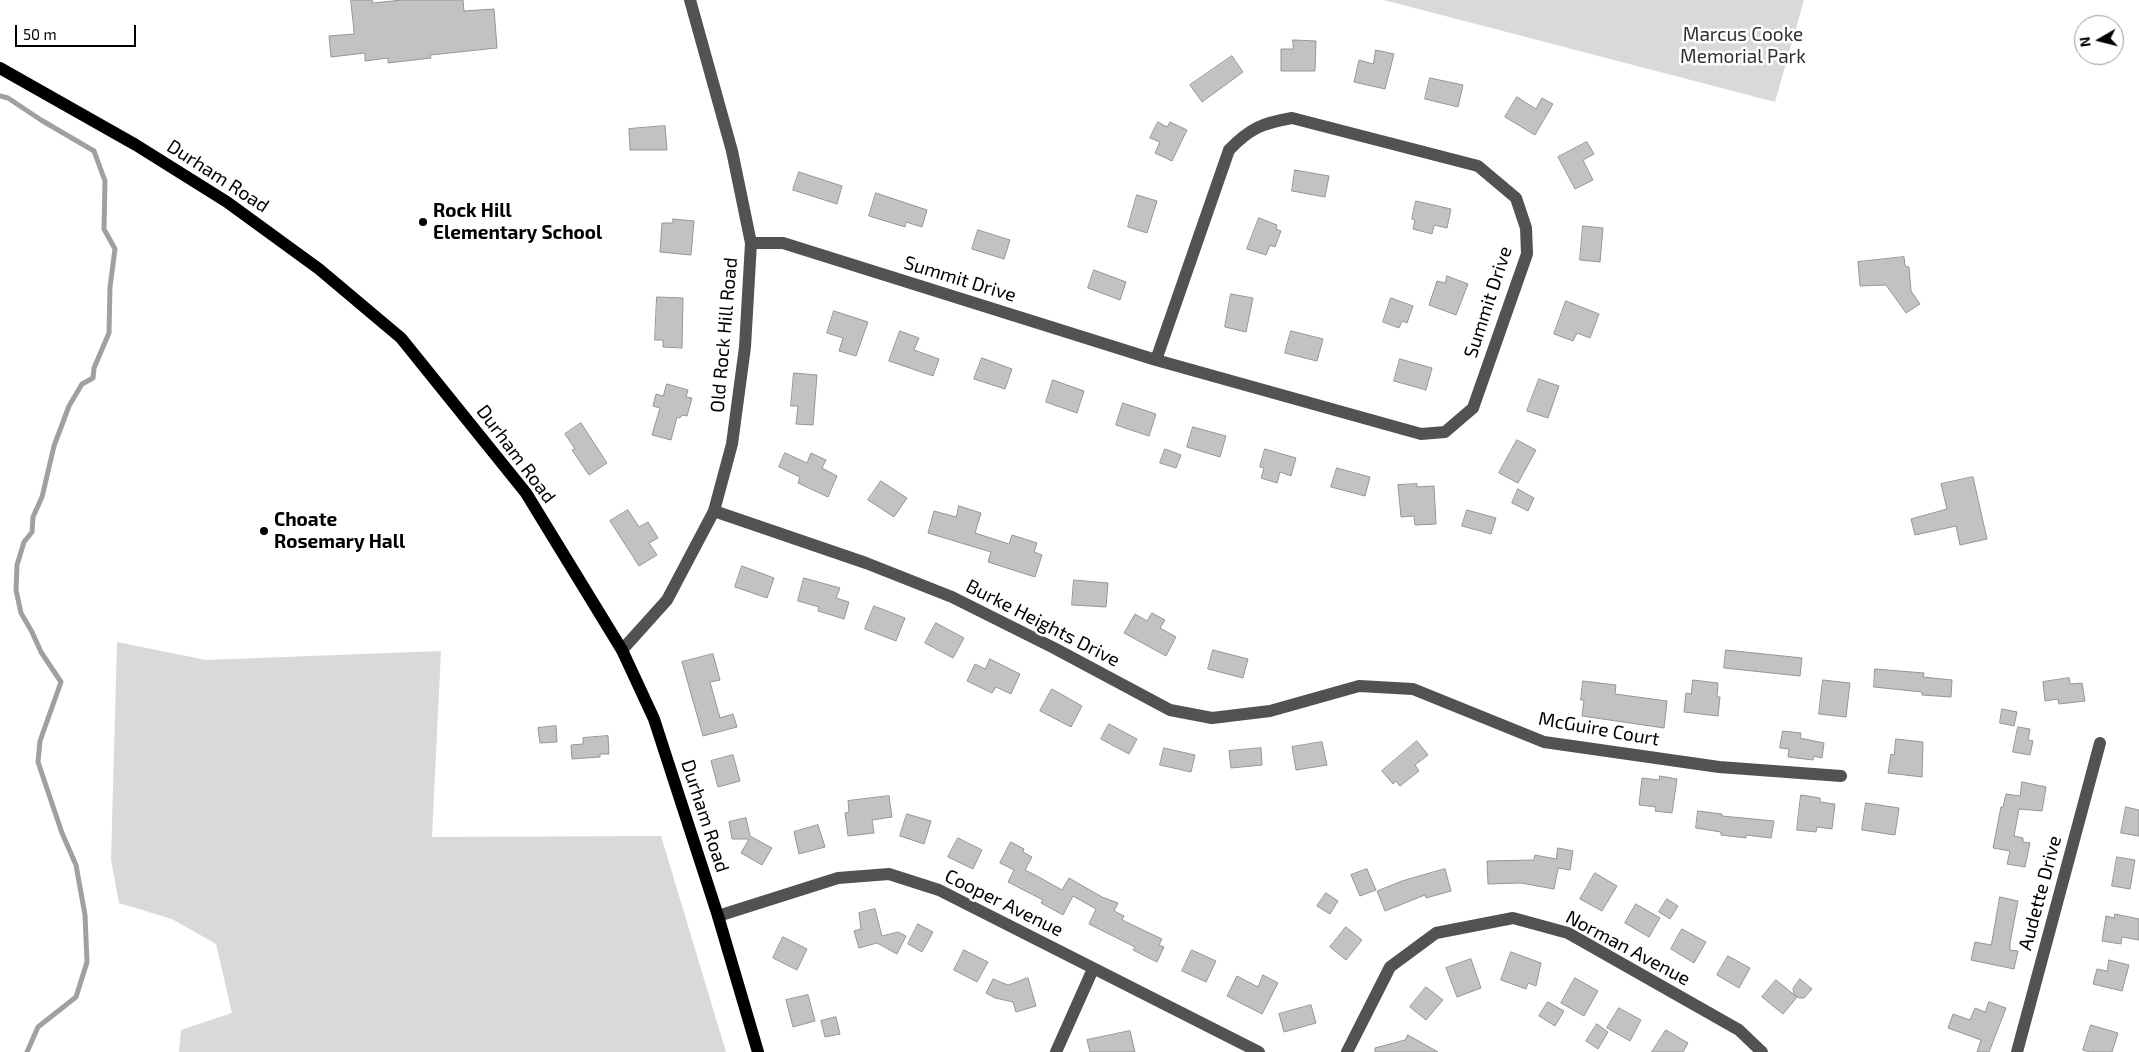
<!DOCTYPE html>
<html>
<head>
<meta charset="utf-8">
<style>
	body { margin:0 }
	#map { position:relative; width:2139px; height:1052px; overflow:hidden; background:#fff; font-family:"Exo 2",sans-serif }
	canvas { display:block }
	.north { position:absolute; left:2074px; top:15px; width:50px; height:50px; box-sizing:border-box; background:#fff; border:1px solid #999; border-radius:50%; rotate:262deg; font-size:14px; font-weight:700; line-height:20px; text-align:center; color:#000 }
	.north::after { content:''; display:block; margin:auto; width:18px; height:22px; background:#000; clip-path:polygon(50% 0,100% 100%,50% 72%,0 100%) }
	.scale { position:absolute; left:15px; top:25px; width:121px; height:22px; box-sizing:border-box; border:2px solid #000; border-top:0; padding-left:6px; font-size:15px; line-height:18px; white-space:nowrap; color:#000; -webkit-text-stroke:4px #fff; paint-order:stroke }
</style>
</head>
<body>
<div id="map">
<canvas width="2139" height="1052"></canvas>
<div class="north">N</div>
<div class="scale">50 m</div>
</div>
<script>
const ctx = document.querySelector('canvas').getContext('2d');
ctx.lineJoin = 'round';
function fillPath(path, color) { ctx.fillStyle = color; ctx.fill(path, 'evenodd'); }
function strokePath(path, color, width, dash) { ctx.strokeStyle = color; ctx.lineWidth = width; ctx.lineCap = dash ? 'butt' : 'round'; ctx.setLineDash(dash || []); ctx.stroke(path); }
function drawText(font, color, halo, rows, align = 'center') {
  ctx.font = font + ' "Exo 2",sans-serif'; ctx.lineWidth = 5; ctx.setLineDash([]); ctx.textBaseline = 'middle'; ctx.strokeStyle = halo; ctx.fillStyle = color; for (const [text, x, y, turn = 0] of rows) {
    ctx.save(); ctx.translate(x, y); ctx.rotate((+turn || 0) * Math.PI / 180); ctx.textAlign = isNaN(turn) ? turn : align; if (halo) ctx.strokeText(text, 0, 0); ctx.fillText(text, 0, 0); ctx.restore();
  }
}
fillPath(new Path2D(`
	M1384,0H1804L1775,102Z
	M117,642L206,660L441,651L432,837L661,836L726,1052H179L181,1030L232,1013L216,944L172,919L119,903L111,860Z`), '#d9d9d9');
strokePath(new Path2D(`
	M0,96L8,98L41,120L94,151L105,181L104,229L115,249L110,287L109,333L94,368L93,378L82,384L69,406L54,446L42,497L33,517L32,532L24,542L17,565L16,590L21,613L32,632L41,652L61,682L40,741L38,762L62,833L76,865L85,915L87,962L76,997L38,1027L27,1052`), '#a0a0a0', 5);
const building = new Path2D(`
	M351,0H372L373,3L402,0H463L464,11L494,9L497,48L430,55L431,58L388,63V58L365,61V53L331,57L329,36L354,34Z
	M1293,40L1316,41L1315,71H1281V49H1293Z
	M1376,50L1394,54L1385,89L1354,82L1359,60L1373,64Z
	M1232,56L1243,72L1202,102L1190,85Z
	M1430,78L1463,85L1458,107L1425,99Z
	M1517,97L1536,109L1542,98L1553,104L1535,135L1505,117Z
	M1158,122L1167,127L1170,122L1187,130L1172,161L1155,153L1160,142L1150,138Z
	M665,126L667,150H630L629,129Z
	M1587,142L1594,154L1583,160L1593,180L1575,189L1558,157Z
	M1295,170L1329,176L1325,197L1292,191Z
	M799,172L842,186L837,204L793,190Z
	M876,193L927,210L922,227L906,222L905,227L869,216Z
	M1137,195L1157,201L1147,233L1128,227Z
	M1416,201L1451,209L1447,228L1434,225L1432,234L1413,229L1415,220L1412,219Z
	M1259,218L1277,225L1276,229L1281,231L1275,247L1270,245L1266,255L1247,249Z
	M673,219L694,221L691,255L660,252L662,223H673Z
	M1583,226L1603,228L1600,262L1580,260Z
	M978,230L1010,240L1004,259L972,249Z
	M1904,257L1905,266L1909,267L1911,291L1920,304L1906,313L1886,285L1860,286L1858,262Z
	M1094,270L1126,282L1120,300L1088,288Z
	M1447,276L1468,284L1456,315L1429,305L1437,281L1445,283Z
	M1231,294L1253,298L1246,332L1225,327Z
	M657,297L683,298L682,348L663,347V340H655Z
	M1391,298L1413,306L1407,323L1402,321L1399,328L1383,322Z
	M1566,301L1599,314L1590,338L1577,333L1573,341L1554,334Z
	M834,311L868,322L856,356L839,351L843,338L827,333Z
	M900,331L919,338L914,350L939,359L933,376L889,361Z
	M1291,331L1323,339L1317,361L1285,353Z
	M982,358L1012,369L1005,389L974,379Z
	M1400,359L1432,368L1426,390L1394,381Z
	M794,373L817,375L813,425L796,424L798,406H791Z
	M1539,379L1559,386L1548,418L1527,411Z
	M1053,380L1084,391L1077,413L1046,402Z
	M667,384L688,390L686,397L692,398L687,416L682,415L680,418L677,417L671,440L652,435L660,408L653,406L656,394L663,396Z
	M1123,403L1156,414L1149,436L1116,425Z
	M581,423L607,463L589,475L572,450L575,449L565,434Z
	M1193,427L1226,436L1220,457L1187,447Z
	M1517,440L1536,450L1518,483L1499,473Z
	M1165,449L1181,455L1176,468L1160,463Z
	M1265,449L1296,458L1291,476L1280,472L1277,483L1261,478L1264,468L1260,467Z
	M785,453L807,463L811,453L826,460L822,468L837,476L828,497L798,483L800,477L779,467Z
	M1337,468L1370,477L1365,496L1331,487Z
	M1973,477L1987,539L1960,545L1956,526L1915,535L1911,519L1947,509L1941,484Z
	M881,481L907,498L894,517L868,500Z
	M1417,484V487L1434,486L1436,524L1415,525L1414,516L1401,517L1398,485Z
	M1518,489L1534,498L1528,511L1512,503Z
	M959,506L981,513L975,533L1009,544L1012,535L1037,543L1034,552L1042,555L1035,577L988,562L991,552L928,533L934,511L956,517Z
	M628,510L639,527L648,522L658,538L649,543L657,555L639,566L610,521Z
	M1467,510L1496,518L1491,534L1462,526Z
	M742,566L774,578L767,598L735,587Z
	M804,578L840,588L836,598L849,602L844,619L818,611L819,607L798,601Z
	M1074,580L1108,583L1106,607L1072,605Z
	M874,606L905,618L896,641L865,629Z
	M1152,613L1165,620L1160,628L1176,637L1166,656L1124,633L1135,614L1147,621Z
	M936,623L964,638L953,658L925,643Z
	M1213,650L1248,659L1243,678L1208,669Z
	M1726,650L1802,658L1800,676L1724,668Z
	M713,654L720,680L710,682L720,718L733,714L737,727L703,736L682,662Z
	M990,659L1020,674L1011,694L996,687L992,693L967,681L975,664L985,669Z
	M1875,669L1924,673L1923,677L1952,680L1951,697L1922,695V692L1874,687Z
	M2069,678L2070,684L2082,683L2085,701L2059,704L2058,699L2045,701L2043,682Z
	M1693,680L1718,683L1717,697H1720L1718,716L1684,712L1686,693L1691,694Z
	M1823,680L1850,683L1846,717L1819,714Z
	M1583,681L1616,685L1615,694L1667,701L1664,728L1582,716L1584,700H1581Z
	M1052,689L1082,706L1071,727L1040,711Z
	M2002,709L2017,712L2014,726L2000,723Z
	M1109,724L1137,739L1129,754L1101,739Z
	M556,726L557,742L540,743L538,728Z
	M2018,727L2030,729L2028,740L2033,741L2030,755L2013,752Z
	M1783,731L1801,733L1800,738L1824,743L1822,758L1814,756L1813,760L1788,757L1789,749L1780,748Z
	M608,736L609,754H600V757L572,759L571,745L583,744V738Z
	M1896,739L1923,742L1922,777L1888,773L1891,754L1894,755Z
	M1417,741L1428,755L1415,765L1419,771L1400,786L1396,781L1393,784L1382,771Z
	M1322,742L1327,765L1296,770L1292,747Z
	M1164,748L1195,755L1191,772L1160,765Z
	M1261,748L1262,765L1231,768L1229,751Z
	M733,755L740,781L718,787L711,761Z
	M1660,776L1677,779L1672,813L1655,811L1656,807L1639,805L1642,778L1659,780Z
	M2022,782L2046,787L2042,811L2019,809L2014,836L2023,838V842L2030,843L2025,867L2007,864L2010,851L1993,848L2001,807H2003L2006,794L2020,796Z
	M1801,795L1820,798V802L1835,804L1832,829L1817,827L1816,832L1797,830Z
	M889,796L892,817L872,820L874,833L848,836L845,813L849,812L848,801Z
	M1866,803L1899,808L1895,835L1862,830Z
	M2126,807L2139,810V836L2121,833Z
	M1698,811L1722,814V816L1774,821L1771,838L1746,835V838L1721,835V832L1696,828Z
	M907,814L931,821L924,844L900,836Z
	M746,818L750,836L772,848L762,865L741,853L749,839H732L729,822Z
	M818,825L825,847L799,854L794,832Z
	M958,838L982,850L973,869L948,857Z
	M1011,842L1024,849L1023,852L1032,857L1025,870L1037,876L1062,890L1069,878L1102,897L1118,903L1114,911L1124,916L1122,920L1162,939L1159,945L1164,947L1157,962L1133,950L1135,947L1089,924L1096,909L1073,896L1063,915L1041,903L1043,900L1008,882L1014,870L1000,863Z
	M1558,848L1573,851L1570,870L1558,868L1554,889L1521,883L1488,884L1487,861L1534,860L1535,855L1556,859Z
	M2117,857L2135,860L2130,889L2112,886Z
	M1367,869L1376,890L1360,896L1351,875Z
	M1445,869L1451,891L1426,898L1425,895L1385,911L1377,891L1402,881Z
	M1595,873L1617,886L1602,911L1580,899Z
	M1326,893L1338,901L1330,914L1317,906Z
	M2000,897L2018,901L2010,943V950L2018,951L2014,969L1971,960L1975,942L1991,945Z
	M1667,899L1678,906L1670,919L1659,912Z
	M1636,904L1660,918L1649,937L1625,923Z
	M875,909L882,936L898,932L906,936L897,954L877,943L859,948L854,931L861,929L859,913Z
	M2115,914L2139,919V940L2122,937L2121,944L2102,941L2106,916L2114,918Z
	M918,924L933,932L922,952L908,944Z
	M1346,927L1362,940L1346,960L1330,947Z
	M1682,929L1706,942L1694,963L1671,949Z
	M783,937L807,949L797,970L773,958Z
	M964,950L988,962L977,982L954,970Z
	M1192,950L1216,961L1206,982L1182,971Z
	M1511,952L1541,963L1536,986L1528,983L1526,989L1501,980Z
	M1728,956L1750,968L1739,988L1717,975Z
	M1471,959L1481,988L1457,997L1446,968Z
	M2109,960L2129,965L2122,991L2093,984L2097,969L2107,971Z
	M1263,975L1278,983L1262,1014L1227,996L1237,976L1258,987Z
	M1028,978L1036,1006L1016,1012L1013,1002L995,998L986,993L993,979L1008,985Z
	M1575,978L1598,991L1584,1016L1561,1003Z
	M1800,979L1812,989L1804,998H1799L1794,994L1793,989Z
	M1776,980L1797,997L1783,1014L1762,997Z
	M1426,987L1443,1000L1426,1020L1410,1007Z
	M808,995L815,1021L793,1027L786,1000Z
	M1548,1002L1564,1011L1555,1026L1539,1016Z
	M1989,1002L2006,1008L1989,1052H1977L1981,1040L1948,1028L1953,1014L1970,1020L1975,1008L1985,1012Z
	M1311,1005L1316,1023L1284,1032L1279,1014Z
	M1619,1008L1641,1020L1630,1041L1607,1028Z
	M836,1017L840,1034L825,1037L821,1021Z
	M1597,1024L1608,1032L1598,1049L1586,1041Z
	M2091,1025L2118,1033L2112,1052H2090L2083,1050Z
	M1666,1030L1688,1043L1683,1052H1652Z
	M1130,1031L1135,1052H1090L1087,1040Z
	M1408,1035L1438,1052H1375V1048L1405,1040Z`);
fillPath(building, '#c2c2c2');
strokePath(building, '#969696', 1);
strokePath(new Path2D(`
	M1292,118L1478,166L1516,198L1526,228L1527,254L1473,408L1445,432L1421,434L1156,360L1229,150C1250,128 1263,123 1292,118Z
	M751,243H783L1156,360
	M714,511L866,563L952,597L1054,648L1170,710L1212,718L1270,711L1359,686L1413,689L1544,742L1719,767L1841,776
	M622,650L667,600L714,511L732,444L745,347L751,243L732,151L690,0
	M718,916L838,878L889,874L939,890L1259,1052
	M1056,1052L1093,969
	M1347,1052L1390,967L1436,933L1513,918L1568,933L1739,1030L1762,1052
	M2017,1052L2100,743`), '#525252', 12);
strokePath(new Path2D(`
	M0,68L136,145L227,202L319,269L401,338L526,493L622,650L654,719L718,916L758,1052`), '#000', 12);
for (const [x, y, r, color] of [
	[423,222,5,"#000"],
	[264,531,5,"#000"]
]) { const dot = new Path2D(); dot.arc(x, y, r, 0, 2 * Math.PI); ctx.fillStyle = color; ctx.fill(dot); strokePath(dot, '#fff', 2); }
drawText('19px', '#303030', '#fff', [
	["Marcus Cooke",1743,35],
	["Memorial Park",1743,57]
]);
drawText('19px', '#000', '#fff', [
	["Durham Road",218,176,33],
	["Summit Drive",960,279,17],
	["Summit Drive",1488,302,-72],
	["Old Rock Hill Road",724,335,-85],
	["Durham Road",516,454,53],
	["Burke Heights Drive",1043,623,27],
	["McGuire Court",1599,729,10],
	["Durham Road",705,816,72],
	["Audette Drive",2040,893,-75],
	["Cooper Avenue",1004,903,26],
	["Norman Avenue",1628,948,28]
]);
drawText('bold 19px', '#000', '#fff', [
	["Rock Hill",433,211],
	["Elementary School",433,233],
	["Choate",274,520],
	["Rosemary Hall",274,542]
], 'left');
</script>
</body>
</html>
